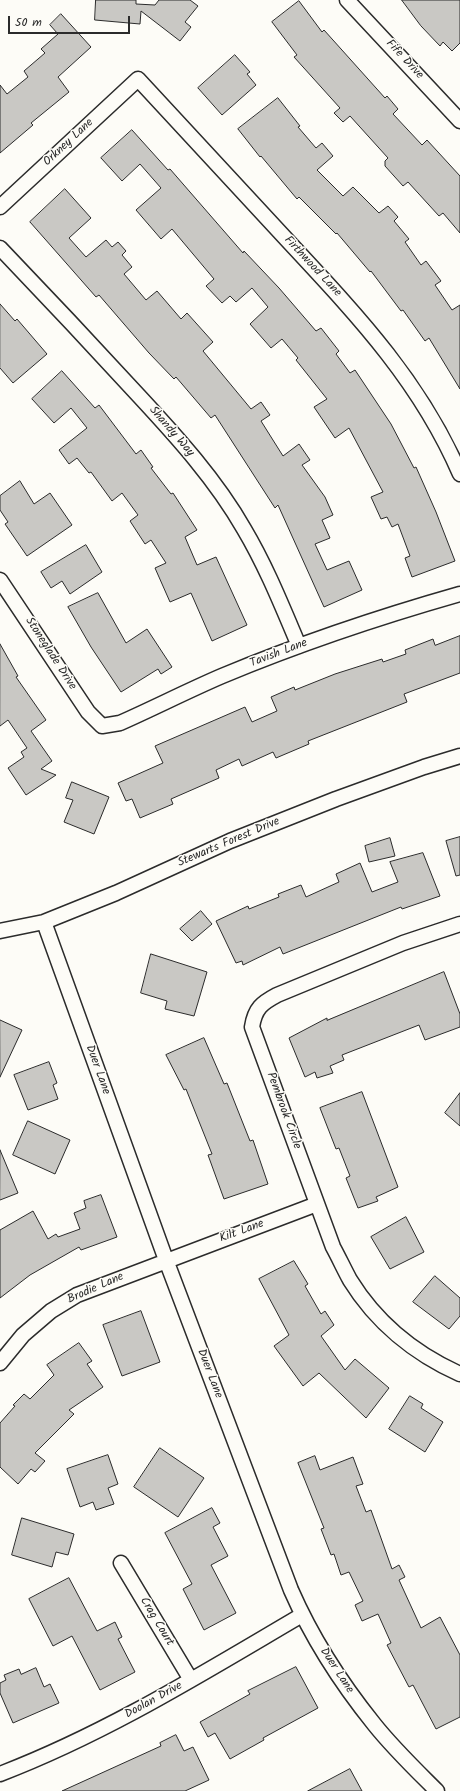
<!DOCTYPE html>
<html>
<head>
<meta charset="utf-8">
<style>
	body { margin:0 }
	#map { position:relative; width:460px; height:1791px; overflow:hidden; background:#fdfcf7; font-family:Kalam,sans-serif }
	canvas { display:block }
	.scale { position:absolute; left:8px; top:16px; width:122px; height:18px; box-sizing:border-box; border:2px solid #2b2b2b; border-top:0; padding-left:5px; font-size:12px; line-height:14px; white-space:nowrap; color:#2b2b2b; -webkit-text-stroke:3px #fdfcf7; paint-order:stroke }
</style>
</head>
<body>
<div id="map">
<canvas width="460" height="1791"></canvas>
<div class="scale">50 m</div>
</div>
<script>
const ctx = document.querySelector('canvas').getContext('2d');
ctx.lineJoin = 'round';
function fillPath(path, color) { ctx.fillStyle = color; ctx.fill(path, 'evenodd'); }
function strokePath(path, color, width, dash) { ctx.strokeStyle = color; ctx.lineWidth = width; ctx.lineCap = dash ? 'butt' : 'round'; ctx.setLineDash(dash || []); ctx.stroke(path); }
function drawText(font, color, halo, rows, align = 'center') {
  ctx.font = font + ' Kalam,sans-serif'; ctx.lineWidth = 3; ctx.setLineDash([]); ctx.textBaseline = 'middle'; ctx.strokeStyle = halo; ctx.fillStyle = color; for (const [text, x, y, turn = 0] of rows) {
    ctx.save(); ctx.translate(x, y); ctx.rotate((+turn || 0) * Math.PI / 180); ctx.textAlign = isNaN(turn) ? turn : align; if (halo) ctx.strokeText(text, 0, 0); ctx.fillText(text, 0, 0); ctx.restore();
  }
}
const building = new Path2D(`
	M96,0H136V4L155,5L159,0H190L198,6L185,22L191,27L180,41L141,11L140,24L95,20Z
	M402,0H460V43L452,51L443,42L440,46L421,26Z
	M299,1L322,32L324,30L385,98L387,96L398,109L393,114L422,145L427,140L460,176V233L443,213L439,216L408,182L403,186L385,166V161L388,158L350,116L343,122L334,113L340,108L294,57L297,55L272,22Z
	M61,14L91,47L58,77L69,92L31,123L33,125L0,153V85L7,94L28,77L24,71L45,53L41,49L58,34L50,25Z
	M235,55L250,72L247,74L256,85L222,115L198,88Z
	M278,98L300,126L298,127L316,148L322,143L333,156L317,170L343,196L353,187L379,213L388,206L398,217L394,221L409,239L405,242L421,265L426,261L441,281L435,285L452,310L460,305V389L429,338L425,341L403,310L401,311L371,271L370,272L337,233L336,234L299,197L297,199L261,156L260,157L238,129Z
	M132,130L168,170L170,169L243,253L244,251L279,288L316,331L321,328L339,351L336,354L350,373L355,370L391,424L414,468L416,467L436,512L455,561L412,577L405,558L410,556L398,524L392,527L387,517L381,519L371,497L383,492L349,428L335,438L314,407L327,399L296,360L298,358L282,339L271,348L250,324L268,307L252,288L236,302L230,296L222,303L206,286L214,279L172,229L161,239L136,210L161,188L140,164L122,181L101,158Z
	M65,189L91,218L69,238L86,257L106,240L112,247L118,242L126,251L122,255L132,267L124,274L146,300L157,291L181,319L187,313L213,342L203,351L251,409L261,402L270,415L261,421L283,456L299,444L310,460L302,465L325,497L333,515L322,520L330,538L315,544L327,570L349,561L362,590L324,607L278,505L275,508L215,415L211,418L176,377L174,379L149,353L99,295L96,297L30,222Z
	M0,304L15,321L17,319L47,354L13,383L0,368Z
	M62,371L95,408L99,405L136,454L141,450L153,467L151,468L171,494L173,493L197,530L185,537L197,565L216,557L247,625L212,641L191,593L170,602L155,568L166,563L151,540L145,544L130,521L138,515L122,493L112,501L91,472L89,473L77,458L69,464L59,450L87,428L71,408L54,423L32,399Z
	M20,481L34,504L50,493L72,525L27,556L5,524L8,522L0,510V496Z
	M86,545L102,572L70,594L62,581L51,588L41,572Z
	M98,593L126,643L147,629L172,667L161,674L158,669L121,692L91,647L68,607Z
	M460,636V673L404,694L407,702L308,741L309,744L276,758L273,752L242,766L239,759L216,770L219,778L171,799L173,804L140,818L132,799L126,801L118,783L163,763L155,746L245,707L252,722L277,711L271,697L294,687L295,690L335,674L382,659L383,662L406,654L405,650L433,639L435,645Z
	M0,644L18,676L16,677L46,720L31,731L52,761L41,769L56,775L26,795L8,768L24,757L21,752L27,748L8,720L0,726Z
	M72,782L109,797L94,834L64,822L73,800L66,798Z
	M460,837V875L456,876L446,841Z
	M390,838L395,856L369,862L365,846Z
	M423,853L440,896L402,909L401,907L283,954L280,947L243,965L242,961L236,963L216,921L248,906L249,909L279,897L278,894L301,885L306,897L339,882L336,874L360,863L372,892L398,882L390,862Z
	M201,911L212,924L192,941L180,929Z
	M151,954L207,972L194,1016L165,1009L167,1001L141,993Z
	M444,972L460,1014V1027L425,1040L419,1025L342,1055L344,1060L330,1066L333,1073L317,1078L315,1072L305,1077L289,1038L327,1018V1020Z
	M0,1020L22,1030L0,1077Z
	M204,1038L224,1084L227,1083L250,1141L253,1140L268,1184L224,1199L208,1155L212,1154L186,1089L184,1090L166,1055Z
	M49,1062L57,1083L53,1085L58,1099L28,1110L14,1075Z
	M362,1092L398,1187L376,1197L378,1201L358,1208L346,1178L350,1176L339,1148L336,1149L320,1108Z
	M460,1093V1126L445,1113Z
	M28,1121L70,1140L55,1174L13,1155Z
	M0,1150L18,1193L0,1200Z
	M101,1195L117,1237L81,1250L79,1247L30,1275L0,1298V1230L33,1211L48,1239L56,1234L58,1237L80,1229L74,1213L86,1208L84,1201Z
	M406,1217L424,1252L390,1269L371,1237Z
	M294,1261L308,1284L305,1286L321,1314L325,1311L334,1325L321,1336L345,1370L355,1359L389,1388L366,1418L319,1373L303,1386L274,1346L289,1335L259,1279Z
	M435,1276L460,1298V1316L449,1329L413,1302Z
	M141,1311L160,1362L122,1376L103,1325Z
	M79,1343L92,1361L87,1364L103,1387L69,1410L74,1414L35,1453L45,1461L35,1472L31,1469L18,1484L0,1467V1423L15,1406L13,1405L24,1394L30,1399L54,1375L47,1365Z
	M410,1396L423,1404L421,1408L443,1422L425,1452L389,1429Z
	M160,1448L204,1478L178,1517L134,1487Z
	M108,1455L118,1484L108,1488L114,1504L96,1510L93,1502L80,1507L67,1469Z
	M315,1456L320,1470L353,1457L363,1484L356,1486L366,1512L371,1510L392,1569L399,1565L405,1577L399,1580L421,1628L440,1617L460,1655V1717L436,1729L413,1685L409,1687L387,1645L391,1643L378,1614L362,1621L355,1605L363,1601L349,1572L341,1575L334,1554L331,1555L321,1529L324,1528L298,1463Z
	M212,1508L220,1523L213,1527L228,1556L211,1565L236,1613L204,1630L183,1589L192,1584L165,1533Z
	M22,1518L74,1534L68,1555L56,1552L52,1567L12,1555Z
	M69,1578L97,1631L115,1622L122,1637L118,1639L135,1672L100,1690L72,1636L53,1646L29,1599Z
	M296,1667L318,1708L263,1738L264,1740L230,1759L215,1733L208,1737L200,1722L250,1694L248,1691Z
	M36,1668L44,1687L50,1684L59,1703L13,1723L0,1693V1683L6,1680L4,1675L19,1669L21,1674Z
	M176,1735L184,1751L193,1747L209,1780L185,1791H62L161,1746L160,1743Z
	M350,1769L362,1791H308Z`);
fillPath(building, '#c9c8c4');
strokePath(building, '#2b2b2b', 1);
const minor = new Path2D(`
	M347,0L460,121
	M0,207L138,79C188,133 238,187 288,241C356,314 420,381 460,474
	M0,248C47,297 93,346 139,396C177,437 216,480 244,529C266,566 282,606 299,646
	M0,580L88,712L102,726L120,723C154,708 187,691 222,676C299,644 379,617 460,594
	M44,922L166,1260L291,1590C312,1638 341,1683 374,1724C393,1748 415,1769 437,1791
	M460,924L403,943L277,995C262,1003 255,1008 252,1027L333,1247C339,1258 344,1269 350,1280C376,1322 415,1354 460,1374
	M0,931L44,922L116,893L230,841L336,799L424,767L460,756
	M0,1363L23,1335L51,1311L77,1295L317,1204
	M121,1563L191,1680
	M0,1774C107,1733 203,1673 302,1615`);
strokePath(minor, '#2b2b2b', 17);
strokePath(minor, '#fdfcf7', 14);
drawText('12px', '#2b2b2b', '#fdfcf7', [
	["Fife Drive",404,60,47],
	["Orkney Lane",69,143,-43],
	["Firthwood Lane",312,267,47],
	["Shandy Way",171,432,49],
	["Stoneglade Drive",50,654,57],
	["Tavish Lane",279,654,-21],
	["Stewarts Forest Drive",229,843,-23],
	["Duer Lane",97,1070,70],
	["Pembrook Circle",283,1111,70],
	["Kilt Lane",242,1232,-20],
	["Brodie Lane",96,1289,-24],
	["Duer Lane",209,1374,69],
	["Crag Court",156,1622,59],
	["Duer Lane",336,1671,57],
	["Doolan Drive",154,1701,-29]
]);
</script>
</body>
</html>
